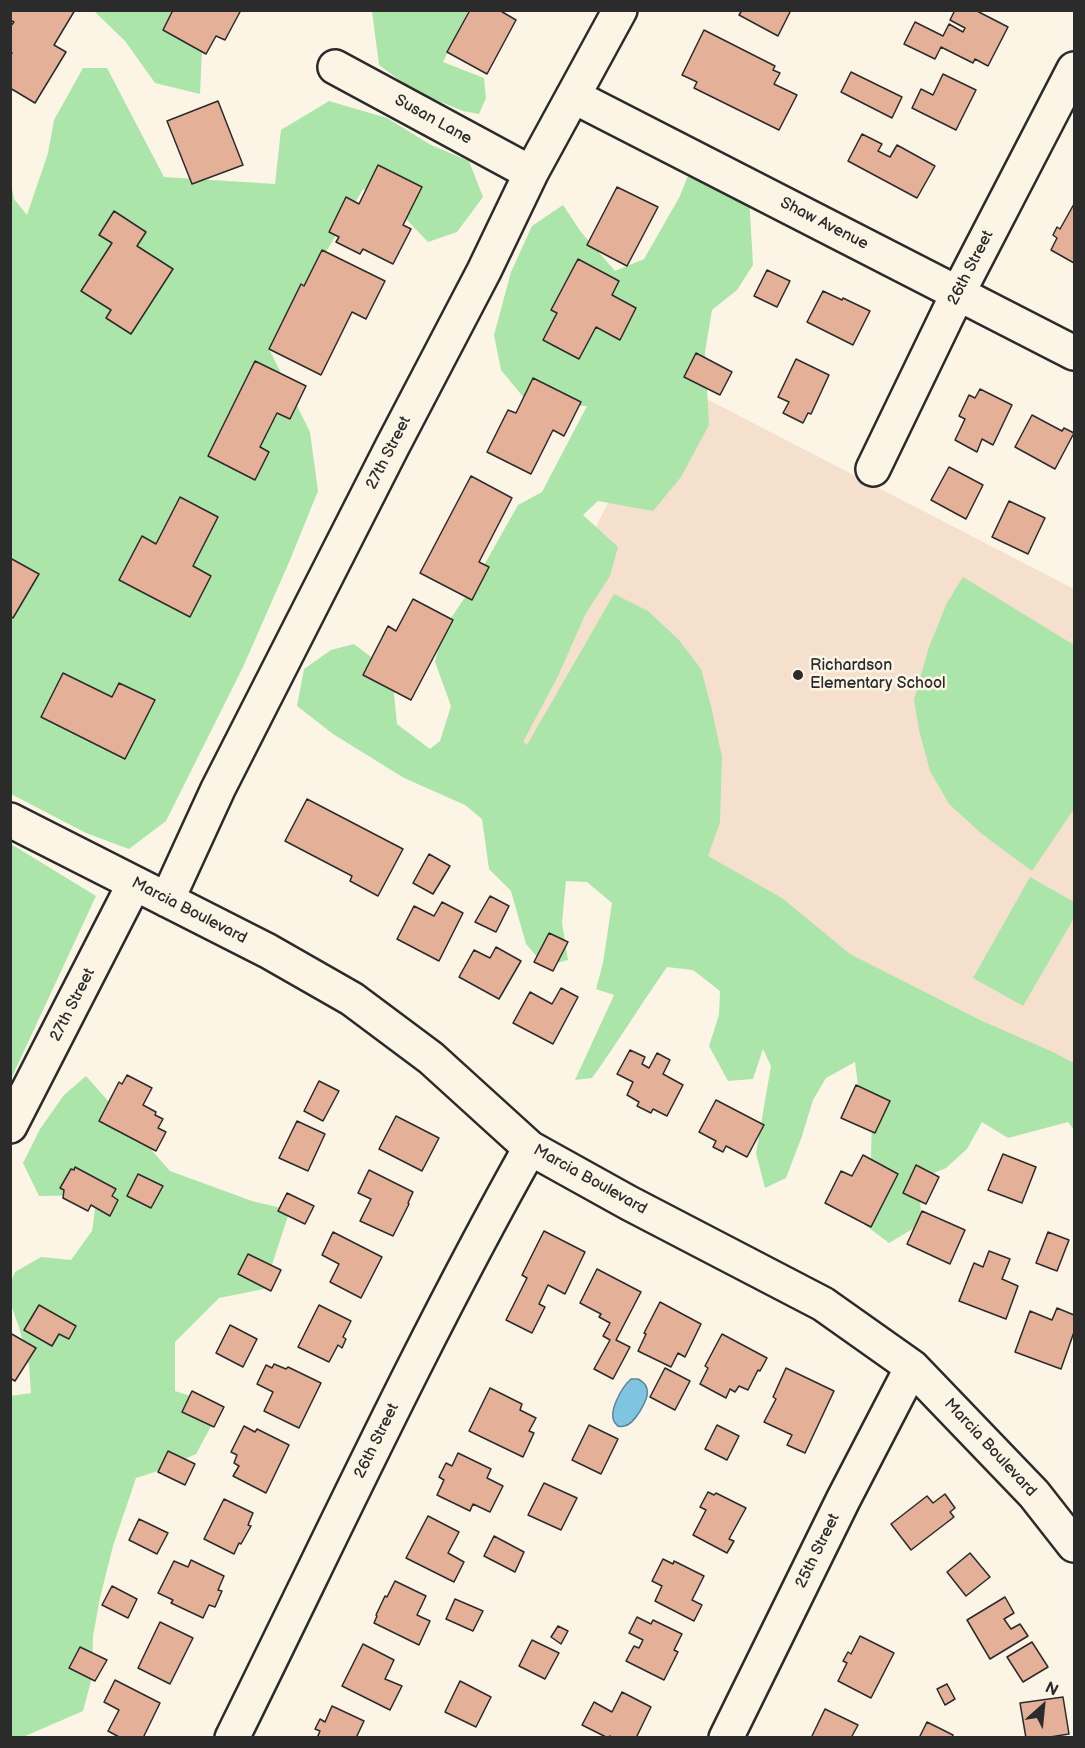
<!DOCTYPE html>
<html>
<head>
<meta charset="utf-8">
<style>
	body { margin:0 }
	#map { position:relative; width:1085px; height:1748px; overflow:hidden; background:#fcf5e5; font-family:"Balsamiq Sans",sans-serif }
	canvas { display:block }
	.frame { position:absolute; inset:0; border:12px solid #2b2b2b; pointer-events:none }
	.north { position:absolute; left:1013px; top:1676px; width:60px; height:60px; -webkit-text-stroke:4px #fcf5e5; paint-order:stroke; rotate:27deg; font-size:16px; font-weight:700; line-height:24px; text-align:center; color:#2b2b2b }
	.north::after { content:''; display:block; margin:auto; width:21px; height:27px; background:#2b2b2b; clip-path:polygon(50% 0,100% 100%,50% 72%,0 100%) }
</style>
</head>
<body>
<div id="map">
<canvas width="1085" height="1748"></canvas>
<div class="frame"></div>
<div class="north">N</div>
</div>
<script>
const ctx = document.querySelector('canvas').getContext('2d');
ctx.lineJoin = 'round';
function fillPath(path, color) { ctx.fillStyle = color; ctx.fill(path, 'evenodd'); }
function strokePath(path, color, width, dash) { ctx.strokeStyle = color; ctx.lineWidth = width; ctx.lineCap = dash ? 'butt' : 'round'; ctx.setLineDash(dash || []); ctx.stroke(path); }
function drawText(font, color, halo, rows, align = 'center') {
  ctx.font = font + ' "Balsamiq Sans",sans-serif'; ctx.lineWidth = 5; ctx.setLineDash([]); ctx.textBaseline = 'middle'; ctx.strokeStyle = halo; ctx.fillStyle = color; for (const [text, x, y, turn = 0] of rows) {
    ctx.save(); ctx.translate(x, y); ctx.rotate((+turn || 0) * Math.PI / 180); ctx.textAlign = isNaN(turn) ? turn : align; if (halo) ctx.strokeText(text, 0, 0); ctx.fillText(text, 0, 0); ctx.restore();
  }
}
fillPath(new Path2D(`
	M670,380L1074,589V1109L478,761Z`), '#f5e0ce');
fillPath(new Path2D(`
	M94,11H198L202,52L200,94L155,83L125,41Z
	M372,11H468L443,62L484,78L486,98L479,114L463,111L414,91L379,65Z
	M83,68H107L164,177L275,184L281,130L329,101L387,118L431,145L469,161L483,197L457,232L428,242L390,202L363,189L269,349L310,432L318,491L290,560L243,667L166,821L129,849L86,833L11,794L10,177L14,199L27,215L48,153L54,120Z
	M688,176L722,178L749,196L753,265L737,290L712,310L705,352L709,425L681,477L653,511L598,501L583,515L618,547L610,576L586,613L558,676L523,742L527,745L614,594L648,611L679,640L701,669L711,706L722,757L720,822L708,856L782,898L850,954L980,1020L1053,1052L1074,1063V1130L1068,1122L1008,1138L982,1122L967,1149L946,1168L934,1173L920,1189L921,1224L889,1243L857,1219L871,1159L872,1115L858,1086L855,1062L826,1078L813,1100L802,1136L786,1178L765,1188L756,1153L771,1066L763,1049L753,1079L728,1081L709,1046L719,1015L720,991L693,970L667,967C641,1004 618,1042 592,1078L575,1080L614,995L596,989L603,963L612,903L587,882L566,881L562,923L568,960L545,966L526,944L511,891L489,869L482,819L465,805L404,778L333,734L297,706L304,669L331,650L354,644L392,673L397,724L430,749L440,741L451,706L435,662L440,641L451,618L470,590L518,505L542,492L587,406L529,404L501,370L494,335L511,272L532,226L563,205L581,232L615,271L644,259L679,198Z
	M963,577L1074,645V809L1032,871L982,834L949,804L930,771L919,730L914,700L929,647L947,603Z
	M11,844L96,896L11,1079Z
	M1030,877L1074,902V918L1023,1006L973,978Z
	M86,1076L170,1171L252,1201L290,1210L264,1289L219,1298L175,1342V1391L222,1406L196,1454L161,1470L136,1478L113,1546L100,1598L93,1636L92,1677L83,1711L23,1737H10V1396L31,1393L29,1365L19,1327L11,1305L10,1284L15,1272L41,1257L71,1260L92,1231L97,1195L39,1196L23,1163L40,1129L64,1095Z`), '#abe5a9');
const water = new Path2D(`
	M631,1379H638C642,1381 646,1384 647,1389C650,1398 634,1425 624,1426C620,1427 618,1427 616,1424C606,1414 622,1387 631,1379Z`);
fillPath(water, '#7fc4e0');
strokePath(water, '#5d8798', 1.5);
const building = new Path2D(`
	M10,10H75L54,45L66,52L35,103L10,88V56L12,53L10,52V27L14,22L10,20Z
	M173,10H241L225,40L216,36L206,54L163,30Z
	M470,10H499L516,20L487,74L447,52Z
	M742,10H791L778,36L739,15Z
	M955,10H975L1008,27L988,66L975,59L973,63L941,47L935,59L904,44L915,22L943,36L949,24L963,32L965,28L950,20Z
	M704,30L775,66L773,70L780,73L774,84L797,95L779,130L694,88L697,82L682,75Z
	M851,72L902,97L892,118L841,92Z
	M943,74L976,90L956,130L912,108L921,89L933,95Z
	M218,101L243,165L192,184L167,121Z
	M862,134L882,144L878,151L890,157L897,145L935,166L917,198L848,161Z
	M378,165L422,187L403,225L411,229L393,264L363,249L360,254L336,242L339,237L329,232L346,197L359,204Z
	M617,187L658,207L627,266L587,245Z
	M1074,204V263L1051,250L1057,238L1053,235L1057,227L1060,229Z
	M114,211L146,232L137,246L173,269L131,334L106,318L111,310L81,291L112,243L99,235Z
	M322,250L385,281L366,319L352,312L321,375L269,349L301,284L304,286Z
	M578,259L619,281L612,295L636,308L620,340L596,327L579,359L543,340L557,313L551,310Z
	M767,270L790,281L777,307L754,296Z
	M823,291L842,300L843,298L870,311L853,345L807,322Z
	M696,353L732,372L720,395L684,377Z
	M796,359L829,375L811,414L808,413L803,423L783,413L789,402L778,397Z
	M255,361L306,386L290,419L277,413L260,447L269,452L255,480L208,456Z
	M533,378L581,402L564,436L553,430L531,474L487,452L508,410L516,413Z
	M980,389L1012,405L993,445L982,439L977,452L955,440L965,419L959,416L969,395L975,398Z
	M1032,415L1062,431L1064,428L1074,433L1055,469L1015,447Z
	M949,467L983,485L966,519L931,500Z
	M471,476L512,498L479,562L489,567L472,600L420,573Z
	M180,497L218,517L193,566L211,576L190,617L119,580L142,536L156,544Z
	M1009,501L1045,518L1028,554L992,537Z
	M10,558L39,574L13,618L10,616Z
	M413,599L453,620L411,700L363,675L388,626L396,631Z
	M63,673L112,697L119,683L155,700L125,759L41,717Z
	M307,799L403,849L378,896L350,881L352,876L285,841Z
	M429,854L450,866L433,894L413,883Z
	M490,896L509,906L496,932L475,922Z
	M442,902L463,913L439,961L397,939L414,906L434,916Z
	M549,933L568,942L553,971L534,962Z
	M496,947L521,961L499,999L459,977L474,950L490,958Z
	M561,988L578,997L553,1044L513,1023L530,992L552,1004Z
	M630,1050L645,1057L642,1064L649,1068L657,1053L670,1060L663,1074L683,1085L667,1116L653,1109L651,1113L637,1106L639,1102L627,1095L633,1082L617,1074Z
	M127,1075L152,1088L143,1105L156,1112L155,1115L163,1119L158,1128L166,1132L156,1151L99,1121L119,1082L122,1084Z
	M319,1081L339,1091L323,1121L304,1111Z
	M856,1085L890,1101L875,1133L841,1118Z
	M716,1100L764,1125L747,1157L726,1146L723,1152L713,1147L716,1141L699,1132Z
	M396,1116L439,1138L422,1171L379,1149Z
	M297,1121L325,1134L308,1171L279,1158Z
	M1003,1154L1036,1167L1022,1203L988,1190Z
	M863,1155L898,1174L871,1227L825,1203L841,1171L852,1176Z
	M916,1165L939,1177L926,1204L903,1193Z
	M75,1167L116,1189L112,1196L118,1200L110,1216L91,1205L88,1211L63,1198L64,1190L60,1188L71,1169L74,1170Z
	M369,1170L413,1192L408,1203L409,1204L393,1236L360,1221L371,1199L358,1193Z
	M138,1174L163,1186L151,1208L127,1196Z
	M287,1193L314,1206L305,1224L278,1211Z
	M922,1211L965,1230L950,1264L907,1244Z
	M544,1231L585,1252L565,1294L548,1285L539,1304L545,1307L532,1333L506,1320L527,1278L522,1275Z
	M333,1232L382,1257L361,1298L330,1282L339,1264L322,1255Z
	M1048,1232L1069,1240L1057,1271L1036,1263Z
	M989,1251L1010,1259L1002,1279L1018,1286L1006,1319L959,1301L974,1263L983,1267Z
	M248,1254L281,1270L271,1291L238,1274Z
	M597,1269L641,1292L616,1340L630,1347L613,1379L594,1369L610,1340L603,1336L610,1323L599,1317L601,1314L580,1303Z
	M660,1302L701,1324L685,1357L678,1353L671,1367L638,1351L646,1334L644,1333Z
	M39,1305L76,1326L69,1339L59,1334L52,1346L24,1330Z
	M319,1305L351,1321L343,1337L346,1339L342,1348L338,1345L329,1362L298,1347Z
	M1057,1308L1074,1315V1332L1061,1369L1015,1352L1030,1311L1052,1320Z
	M230,1325L257,1339L243,1367L216,1353Z
	M10,1333L36,1348L15,1381L10,1378Z
	M722,1334L767,1358L760,1371L758,1370L748,1390L739,1386L735,1392L730,1389L726,1398L700,1384L708,1368L705,1366Z
	M274,1364L286,1369L288,1367L321,1383L299,1428L264,1411L273,1392L257,1384L266,1365L272,1368Z
	M665,1368L690,1381L675,1410L650,1397Z
	M786,1368L834,1391L805,1453L787,1445L792,1435L764,1422L776,1399L773,1397Z
	M490,1388L522,1404L520,1410L536,1418L529,1431L534,1433L523,1457L469,1431Z
	M192,1391L224,1407L214,1427L182,1412Z
	M589,1425L618,1439L601,1474L572,1460Z
	M717,1425L739,1436L727,1460L705,1449Z
	M244,1426L255,1432L257,1429L289,1445L266,1493L233,1476L239,1466L234,1463L237,1455L231,1452Z
	M168,1451L195,1464L185,1485L158,1472Z
	M458,1453L491,1469L487,1478L503,1486L490,1512L473,1504L470,1511L437,1495L444,1480L439,1477L446,1463L452,1466Z
	M544,1483L577,1498L561,1530L528,1515Z
	M708,1492L714,1495L716,1493L746,1508L729,1539L734,1541L727,1553L693,1535L706,1510L700,1507Z
	M945,1494L955,1508L950,1512L954,1517L911,1550L891,1524L927,1496L933,1503Z
	M224,1499L253,1513L248,1525L251,1526L241,1544L239,1543L234,1554L204,1539Z
	M428,1516L459,1532L448,1553L464,1562L454,1582L406,1558Z
	M139,1519L168,1533L157,1554L129,1540Z
	M494,1536L524,1552L515,1572L484,1556Z
	M970,1553L990,1577L966,1596L947,1572Z
	M663,1559L673,1564L674,1561L704,1576L692,1600L702,1605L694,1621L655,1601L662,1586L652,1581Z
	M191,1560L224,1576L218,1590L222,1591L215,1607L209,1605L203,1618L171,1603L173,1600L158,1593L174,1561L188,1567Z
	M395,1581L426,1596L417,1615L430,1621L419,1645L374,1623L377,1616L376,1615L385,1596L387,1597Z
	M112,1586L137,1599L128,1618L102,1605Z
	M1005,1597L1014,1613L1004,1619L1011,1629L1020,1624L1028,1636L990,1659L967,1620Z
	M455,1599L483,1611L473,1631L446,1619Z
	M637,1617L651,1624L653,1620L682,1634L674,1650L678,1652L664,1680L626,1661L634,1646L639,1648L643,1640L629,1633Z
	M160,1622L193,1638L170,1684L138,1668Z
	M558,1626L568,1631L561,1644L551,1637Z
	M860,1636L894,1653L871,1698L838,1681L847,1663L843,1661L848,1652L851,1654Z
	M532,1640L559,1653L545,1679L519,1666Z
	M1032,1642L1048,1667L1023,1682L1007,1657Z
	M363,1644L394,1660L385,1679L402,1686L390,1710L342,1686Z
	M80,1647L107,1660L95,1681L69,1668Z
	M115,1680L160,1703L143,1738H121L108,1731L119,1710L104,1702Z
	M460,1681L491,1697L476,1727L445,1712Z
	M947,1684L955,1699L945,1705L937,1689Z
	M622,1692L651,1707L636,1738H613L610,1736L608,1738L582,1725L594,1702L612,1712Z
	M1063,1697L1069,1734L1044,1738H1026L1020,1703Z
	M332,1706L364,1721L356,1738H317L320,1731L315,1729L320,1719L325,1722Z
	M825,1709L858,1725L851,1738H811Z
	M927,1722L953,1735L952,1738H919Z`);
fillPath(building, '#e4b098');
strokePath(building, '#2b2b2b', 1.5);
const street = new Path2D(`
	M335,67L531,173
	M573,96L1074,353
	M873,469L958,293L1074,69
	M10,820L268,951L352,999L431,1058L530,1148L629,1203L823,1304L912,1367L1034,1494L1074,1545
	M167,900L218,789L392,447L484,271L531,173L620,10
	M10,1126L134,884
	M232,1738C330,1540 422,1340 530,1148
	M726,1738L843,1500L912,1367`);
strokePath(street, '#2b2b2b', 38);
strokePath(street, '#fcf5e5', 33);
for (const [x, y, r, color] of [
	[798,675,6,"#2b2b2b"]
]) { const dot = new Path2D(); dot.arc(x, y, r, 0, 2 * Math.PI); ctx.fillStyle = color; ctx.fill(dot); strokePath(dot, '#fcf5e5', 2); }
drawText('16px', '#2b2b2b', '#fcf5e5', [
	["Susan Lane",433,120,29],
	["Shaw Avenue",824,224,27],
	["26th Street",971,268,-63],
	["27th Street",389,453,-63],
	["Marcia Boulevard",189,911,27],
	["27th Street",73,1005,-63],
	["Marcia Boulevard",590,1180,29],
	["26th Street",377,1441,-64],
	["Marcia Boulevard",990,1448,47],
	["25th Street",818,1551,-64]
]);
drawText('16px', '#2b2b2b', '#fcf5e5', [
	["Richardson",810,666],
	["Elementary School",810,684]
], 'left');
</script>
</body>
</html>
